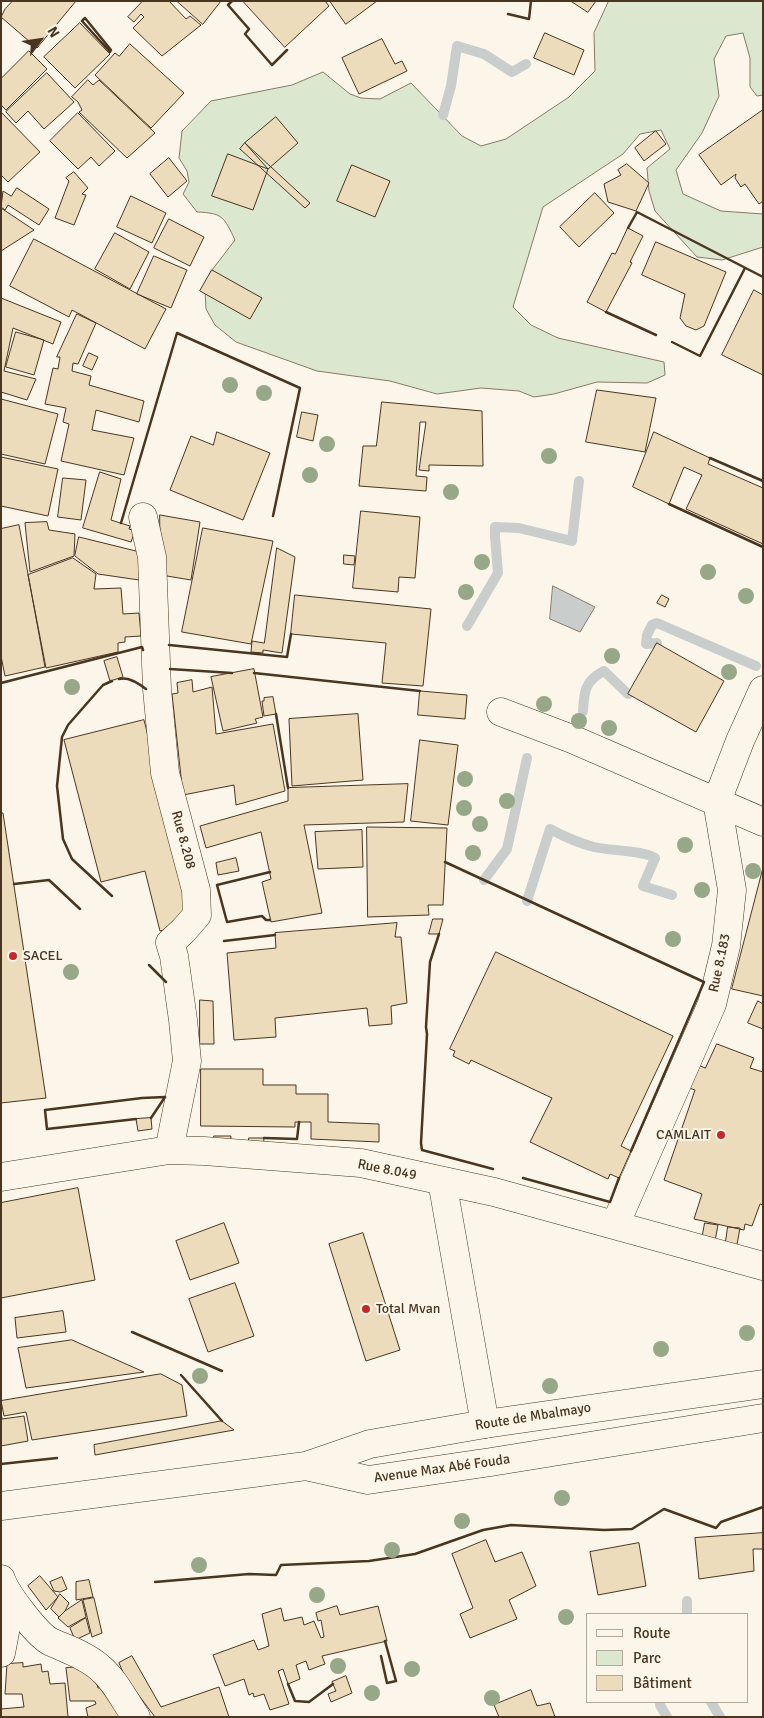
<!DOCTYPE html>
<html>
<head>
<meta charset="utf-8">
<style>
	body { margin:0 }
	#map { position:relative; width:764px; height:1718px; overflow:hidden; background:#fbf6e9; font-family:Signika,sans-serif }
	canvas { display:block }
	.frame { position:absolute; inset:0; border:2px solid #4a3520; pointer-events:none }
	.legend { position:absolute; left:586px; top:1613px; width:162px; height:90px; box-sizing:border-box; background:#fbf6e9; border:1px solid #b4a999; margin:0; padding:6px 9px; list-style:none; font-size:15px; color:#4a3520 }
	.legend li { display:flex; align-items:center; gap:10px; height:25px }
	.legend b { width:25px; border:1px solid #b4a999 }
	.north { position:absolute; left:15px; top:15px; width:50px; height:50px; -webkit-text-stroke:4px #fbf6e9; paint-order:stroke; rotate:59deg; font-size:14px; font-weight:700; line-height:20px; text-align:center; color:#4a3520 }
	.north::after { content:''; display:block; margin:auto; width:18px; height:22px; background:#4a3520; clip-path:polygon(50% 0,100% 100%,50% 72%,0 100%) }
</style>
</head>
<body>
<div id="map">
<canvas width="764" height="1718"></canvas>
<div class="frame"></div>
<ul class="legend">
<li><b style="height:6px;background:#fbf6e9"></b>Route</li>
<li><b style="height:14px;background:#dce7d0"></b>Parc</li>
<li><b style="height:14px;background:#ecdcbc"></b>Bâtiment</li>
</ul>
<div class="north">N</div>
</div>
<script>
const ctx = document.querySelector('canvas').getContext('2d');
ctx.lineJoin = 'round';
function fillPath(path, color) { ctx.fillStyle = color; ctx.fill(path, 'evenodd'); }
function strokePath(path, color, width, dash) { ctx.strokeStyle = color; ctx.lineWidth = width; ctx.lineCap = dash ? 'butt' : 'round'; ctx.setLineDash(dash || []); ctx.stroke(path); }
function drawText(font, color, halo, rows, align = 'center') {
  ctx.font = font + ' Signika,sans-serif'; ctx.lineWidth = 4; ctx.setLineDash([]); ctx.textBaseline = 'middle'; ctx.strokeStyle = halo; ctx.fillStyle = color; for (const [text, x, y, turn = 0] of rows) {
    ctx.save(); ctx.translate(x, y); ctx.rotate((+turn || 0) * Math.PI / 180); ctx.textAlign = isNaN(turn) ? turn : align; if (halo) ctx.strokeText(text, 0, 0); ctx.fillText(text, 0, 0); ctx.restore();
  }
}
const green = new Path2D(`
	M609,1H763V95L757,96L750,87V58L743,33L726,36L714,59L719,96L702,133L676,170L683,194L721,211L763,214V247L722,260L697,257L655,211L649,191L647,168L670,149L661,130L640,134L623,154L543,207L513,307L531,325L558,338L664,362L665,375L647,383L597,382L554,394L534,397L519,391L481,388L437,394L390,381L317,371L236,342L215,325L206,309L205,290L212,270L235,240C224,217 223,213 197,212L183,194L189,182L187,171L179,158L182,131L211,101L292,85L323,72L350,94L361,98L380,99L411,83L462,136L481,146L506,139L569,97L595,71L594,33Z`);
fillPath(green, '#dce7d0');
strokePath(green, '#887966', 1);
const water = new Path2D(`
	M553,586L595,607L580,632L550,619Z`);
fillPath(water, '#c9cecd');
strokePath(water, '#887966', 1);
strokePath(new Path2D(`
	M443,115L451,86L457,46L484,54L512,72L526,64
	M467,626L498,573L495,537V527L519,528L572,541L579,481
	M657,643L646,644L647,635L652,625L657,623L756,666
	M583,711C584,691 585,681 604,671L628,694
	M484,880L507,849L527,758
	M527,901L550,829C565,837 578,843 594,847C611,851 642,850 655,858L643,886L672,895
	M687,1601V1614
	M711,1702L720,1717
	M660,1705L667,1717`), '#c9cecd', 10);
const building = new Path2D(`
	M13,1H76L37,48L1,17L5,9Z
	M143,1H169L186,19L190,16L201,25L162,56L133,28L144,17L141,14L134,22L128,17Z
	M177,1H221L203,24Z
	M243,1H325L329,6L285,47Z
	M330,1H377L346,24Z
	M571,1H596L588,12Z
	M80,23L110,54L75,88L44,57Z
	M545,33L584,50L574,75L534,58Z
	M382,39L395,64L402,61L407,71L359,94L342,58Z
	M130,44L184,93L151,128L95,75L115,53L119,56Z
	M29,51L47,69L6,110L1,105V79Z
	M47,73L74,102L44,129L28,111L16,123L6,112Z
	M88,80L93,85L99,80L155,133L127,158L79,112L82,110L78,102L72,97Z
	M763,110V201L759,204L745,184L741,187L735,178L736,174L721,185L699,155Z
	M1,112L40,152L8,182L1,175Z
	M78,113L115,151L99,166L91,157L78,169L50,141Z
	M276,117L298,143L268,169L245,143Z
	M656,131L666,144L644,161L635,148Z
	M245,143L310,203L305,208L240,149Z
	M228,154L268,169L253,210L212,196Z
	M169,158L187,181L168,197L150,174Z
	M627,164L649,183L636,211L608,202L604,184L621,175L618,170Z
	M352,165L390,181L375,217L337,201Z
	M74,172L88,188L82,194L86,195L74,225L55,218L69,181L66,178Z
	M17,188L49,209L39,225L8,205L5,210L1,207L3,191L11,196Z
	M595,193L614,213L579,247L560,227Z
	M131,196L166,213L152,243L117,227Z
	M1,208L34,230L1,251Z
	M169,219L204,237L190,266L154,248Z
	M628,228L643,236L630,262L632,263L606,312L587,302L612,253L615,254Z
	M115,233L149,252L130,289L95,269Z
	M34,239L166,309L145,349L72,310L69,317L10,286Z
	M656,242L726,272L704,326L696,330L686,326L680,318L685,294L642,275Z
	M154,256L187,270L171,308L137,294Z
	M212,270L262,298L250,319L200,291Z
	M754,290L763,295V375L722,355Z
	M1,298L61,322L53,344L13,328L4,371L36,379L27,400L1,392Z
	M77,314L96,323L78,364L73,363L72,371L91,376L89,385L144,401L139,422L96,410L92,430L134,438L124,475L61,461L69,424L63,422L66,408L45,404L53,368L58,369L60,357H57Z
	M16,332L44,340L34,375L6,367Z
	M89,353L98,357L92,370L83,366Z
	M597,390L656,398L645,452L586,442Z
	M1,399L58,414L45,464L1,454Z
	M382,402L482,411L483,466L429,465V471L419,470L426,422H420L416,476L427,477L426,491L359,486L363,446H376Z
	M302,412L318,415L313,441L297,437Z
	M217,432L270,453L243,520L170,490L191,436L213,445Z
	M654,432L710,458L708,464L763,488V544L686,509L702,475L684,467L669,504L633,487Z
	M1,457L58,469L48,516L1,506Z
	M100,472L121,479L111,520L130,526L129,529L135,531L131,542L83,528Z
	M63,478L86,480L81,520L58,517Z
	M361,511L420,517L415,578L399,577L398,592L353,588Z
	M160,515L200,522L191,580L161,575Z
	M47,522L49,530L75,534L74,556L30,572L25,523Z
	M19,525L45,667L5,676L1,656V529Z
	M203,528L273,541L251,644L182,632Z
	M79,537L144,553L146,581L98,574L75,556Z
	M277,548L295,557L282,653L263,650V653L251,652L252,641L264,643Z
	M344,555L355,556L354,565L344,564Z
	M73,558L96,574L94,589L121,588L123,614L139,613L141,636L125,637V642L118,643V652L46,668L28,575Z
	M295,595L431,609L423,686L382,683L386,643L291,634Z
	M662,595L669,599L665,607L657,603Z
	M657,643L724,681L696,732L628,694Z
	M117,657L123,677L110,681L104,661Z
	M254,669L263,717L255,719L257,723L223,731L211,677Z
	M192,680L193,692L212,687L216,734L273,724L285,791L236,805L234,785L183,795L172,694L178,693L177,683Z
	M420,691L467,695L465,719L418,715Z
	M273,697L276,714L264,716L262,701H264V698Z
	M358,714L363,780L292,786L289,719Z
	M144,720L196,922L160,931L145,871L101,882L64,740Z
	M420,740L458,745L448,825L411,821Z
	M408,784L404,822L304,825L322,913L271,922L262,882L271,879L261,832L206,848L200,826L288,801V788Z
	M1,813H3L46,1098L1,1103Z
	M367,827L447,828L443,905H428L429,915L368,917Z
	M362,830L363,867L318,869L315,832Z
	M236,858L239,871L218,875L216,863Z
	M763,868V996L732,989Z
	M433,919H443L439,934H429Z
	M397,923L395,937H401L407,1003L391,1006L392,1024L369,1026L367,1008L275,1018L276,1037L234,1040L227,953L276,948L275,933Z
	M496,952L673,1036L621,1146L631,1151L619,1178L610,1174L608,1179L530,1142L552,1098L471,1060L469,1064L453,1056L455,1051L450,1049Z
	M200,1000L213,1001L214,1044H200Z
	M758,1001L763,1004V1029L748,1023Z
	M717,1044L754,1058L750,1068L763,1072V1205L760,1204L752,1226L745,1224L744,1230L694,1219L702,1194L664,1180L695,1090L686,1087L694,1063L705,1068Z
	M201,1069H263V1085H296V1094H328V1122L379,1124V1142L311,1139V1122H295V1127L201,1126Z
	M151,1118L152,1129L138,1131L136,1119Z
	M214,1136H231L230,1148L215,1144Z
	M249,1138H264L263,1149L249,1148Z
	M78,1188L95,1280L1,1298V1203Z
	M224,1223L239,1263L190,1280L176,1241Z
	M705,1223L718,1225L714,1246L701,1244Z
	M728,1227L740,1228L736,1250L725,1248Z
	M363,1233L400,1350L366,1361L329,1244Z
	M235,1283L254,1336L208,1352L189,1299Z
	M63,1311L66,1332L17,1338L15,1318Z
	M72,1340L144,1372L26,1388L18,1348Z
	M161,1374L182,1385L187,1416L32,1440L26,1412L4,1416L1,1401Z
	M1,1412L2,1419L24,1416L28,1441L1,1446Z
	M222,1421L234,1430L95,1455L94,1445Z
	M763,1533V1549H753L754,1571L699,1579L695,1538Z
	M486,1540L495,1562L522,1552L536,1586L509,1600L517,1619L470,1638L460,1614L473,1608L452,1554Z
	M639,1543L646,1586L598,1595L590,1552Z
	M40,1576L58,1597L46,1610L28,1586Z
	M62,1577L67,1589L60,1592L54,1591L50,1582Z
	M89,1580L93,1597L76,1600V1582Z
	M60,1594L69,1603L65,1611L59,1617L51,1609Z
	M94,1598L102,1633L92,1637L83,1600Z
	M82,1600L86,1617L68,1627L58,1618L65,1611Z
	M337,1606L340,1615L378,1606L387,1641L322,1656L325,1664L309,1670L306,1661L296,1665L300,1679L288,1684L283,1669L278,1671L289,1704L270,1710L264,1694L254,1697L253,1693L249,1695L244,1679L225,1686L213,1655L254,1640L258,1650L269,1646L262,1614L281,1608L284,1621L302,1617L304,1625L314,1621L321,1638L324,1637L321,1620L318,1621L316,1613Z
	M86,1618L90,1633L75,1640L70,1628Z
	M132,1656L161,1707L219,1687L229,1717H155L125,1677L119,1663Z
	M23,1663V1667L41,1664L42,1672L48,1671L50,1684L65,1683L68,1717H1V1709L24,1707L22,1694H5L7,1664Z
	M92,1666L98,1688L104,1687L129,1717H88L86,1708L96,1704L95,1701H70L66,1668Z
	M346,1676L352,1693L331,1702L328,1694L336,1691L332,1682Z
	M531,1690L537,1706L550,1703L555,1717H499L494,1705Z`);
fillPath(building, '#ecdcbc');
strokePath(building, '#4a3520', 1);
const street = new Path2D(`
	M143,517L152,557L157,689L165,773L196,890L197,915L183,931L170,943L174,956L183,1020L187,1061L169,1150
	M501,712L572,739L763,822
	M1,1177L169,1150L204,1151L361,1163L494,1192L763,1266
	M442,1181L485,1424
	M615,1225L712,1004L726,946L732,890L717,801L740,741L763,690
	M1,1579C6,1594 37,1635 51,1642C67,1649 85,1655 99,1667C115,1680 124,1700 136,1717
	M1,1653L5,1632L2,1584`);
const highway = new Path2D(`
	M306,1466L370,1444L485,1424L763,1384
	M1,1506L306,1466L368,1480L491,1462L763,1418`);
strokePath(street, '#4a3520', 29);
strokePath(highway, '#4a3520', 29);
strokePath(street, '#fbf6e9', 28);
strokePath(highway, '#fbf6e9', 28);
strokePath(new Path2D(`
	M232,1L228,5L249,29L245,34L272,65L287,50
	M508,14L529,19L531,1
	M85,18L111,50L110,52L82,21Z
	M628,228L637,212L763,277
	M606,312L656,335
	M672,342L700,356L745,268
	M710,458L763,481
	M669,504L763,547
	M121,523L177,333L300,388L273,516
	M169,645L287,657L291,634
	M170,669L232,673
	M254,673L420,691
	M119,679C129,677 138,683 146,689
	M112,681L103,685L68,725L62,737L57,786L63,839L72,859L112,896
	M1,683L142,647L143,650
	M276,714L288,788
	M445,862L704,982L631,1151
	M270,872L217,885L227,922L262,916L266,920H270
	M14,884L49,880L80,909
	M439,934L430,962L426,1027L427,1034L421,1143L422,1150L493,1169
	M224,941L275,935
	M149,965L166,982
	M151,1118L165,1097
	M136,1119L47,1129L45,1110L142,1098L165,1097
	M264,1138L297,1139L299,1122
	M523,1178L610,1202L619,1178
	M132,1332L222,1371
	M181,1375L222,1421
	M1,1464L57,1458
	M155,1582L249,1574L276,1575L281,1565L369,1561L415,1554L483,1530L511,1525L604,1530L632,1529L664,1509L716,1528L721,1522L763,1507
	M381,1656L387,1683L396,1681L385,1641
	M288,1684L295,1701L309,1702L333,1684`), '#4a3520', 2.5);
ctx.fillStyle = '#96a887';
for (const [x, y] of [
	[230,385],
	[264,393],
	[327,444],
	[549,456],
	[310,475],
	[451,492],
	[482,562],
	[708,572],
	[466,592],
	[746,596],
	[612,656],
	[729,672],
	[72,687],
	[544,704],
	[579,721],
	[609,728],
	[465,779],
	[507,801],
	[464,808],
	[480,824],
	[685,845],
	[473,853],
	[753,871],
	[702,890],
	[673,939],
	[71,972],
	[747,1333],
	[661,1349],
	[200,1376],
	[550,1386],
	[562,1498],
	[462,1521],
	[392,1550],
	[199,1565],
	[317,1595],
	[566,1617],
	[338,1666],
	[412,1669],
	[372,1693],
	[492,1698]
]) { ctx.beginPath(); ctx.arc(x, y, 8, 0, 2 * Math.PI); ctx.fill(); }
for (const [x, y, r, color] of [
	[13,956,5,"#c62828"],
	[721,1135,5,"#c62828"],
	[366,1309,5,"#c62828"]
]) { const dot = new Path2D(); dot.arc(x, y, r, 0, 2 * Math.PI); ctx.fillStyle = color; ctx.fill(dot); strokePath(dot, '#fbf6e9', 2); }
drawText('14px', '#4a3520', '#fbf6e9', [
	["Rue 8.208",183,840,75],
	["Rue 8.183",720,963,-78],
	["Rue 8.049",387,1170,11],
	["Route de Mbalmayo",533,1417,-9],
	["Avenue Max Abé Fouda",442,1469,-8]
]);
drawText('14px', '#4a3520', '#fbf6e9', [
	["SACEL",23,956],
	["CAMLAIT",711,1135,"right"],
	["Total Mvan",376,1309]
], 'left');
</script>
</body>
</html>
